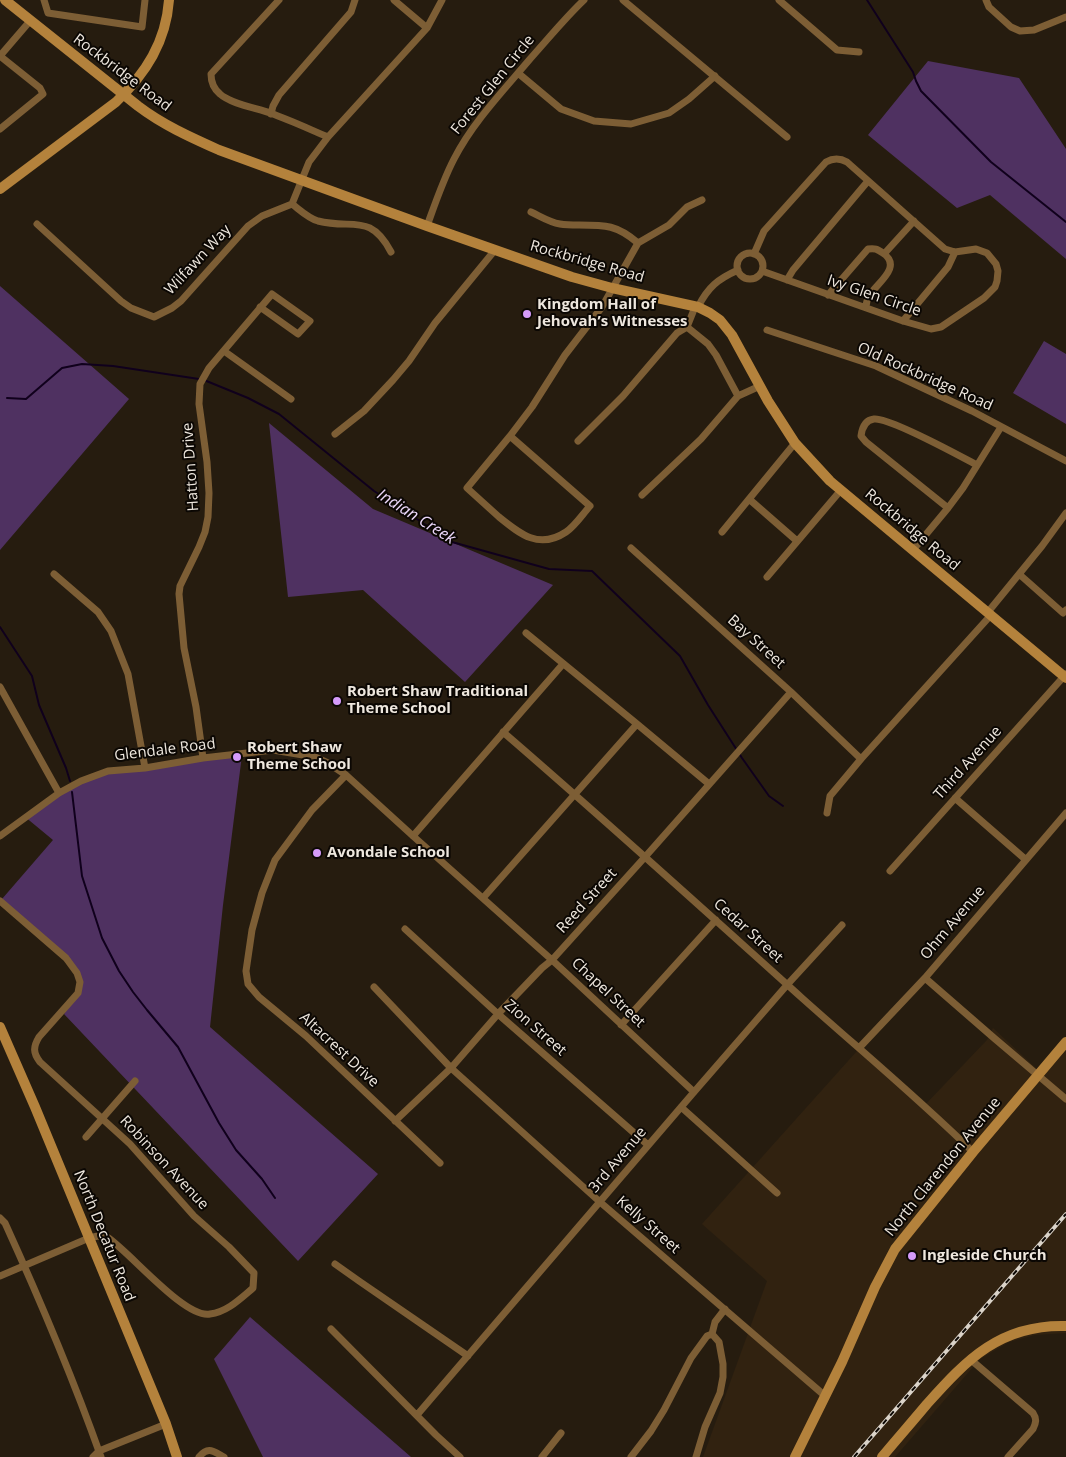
<!DOCTYPE html>
<html>
<head>
<meta charset="utf-8">
<style>
	body { margin:0 }
	canvas { display:block; background:#261c0f }
</style>
</head>
<body>
<canvas width="1066" height="1457"></canvas>
<script>
const ctx = document.querySelector('canvas').getContext('2d');
ctx.lineJoin = 'round';
function fillPath(path, color) { ctx.fillStyle = color; ctx.fill(path, 'evenodd'); }
function strokePath(path, color, width, dash) { ctx.strokeStyle = color; ctx.lineWidth = width; ctx.lineCap = dash ? 'butt' : 'round'; ctx.setLineDash(dash || []); ctx.stroke(path); }
function drawText(font, color, halo, rows, align = 'center') {
  ctx.font = font + ' "Open Sans",sans-serif'; ctx.lineWidth = 4; ctx.setLineDash([]); ctx.textBaseline = 'middle'; ctx.strokeStyle = halo; ctx.fillStyle = color; for (const [text, x, y, turn = 0] of rows) {
    ctx.save(); ctx.translate(x, y); ctx.rotate((+turn || 0) * Math.PI / 180); ctx.textAlign = isNaN(turn) ? turn : align; if (halo) ctx.strokeText(text, 0, 0); ctx.fillText(text, 0, 0); ctx.restore();
  }
}
fillPath(new Path2D(`
	M993,1028L1038,1070L1066,1039V1333L1035,1335L1009,1342L980,1359L895,1457H703L767,1281L702,1224L857,1051L923,1107L987,1040Z`), '#312210');
fillPath(new Path2D(`
	M928,61L1019,78L1066,149V259L990,195L957,208L868,135Z
	M0,286L129,399L0,550Z
	M1044,341L1066,354V424L1013,393Z
	M269,423L373,509L553,585L465,682L363,590L288,597Z
	M242,755L223,905L210,1027L378,1174L298,1261L64,1014L79,987L71,964L2,899L53,840L24,816L71,785L114,770Z
	M250,1317L411,1457H263L214,1359Z`), '#4f3161');
strokePath(new Path2D(`
	M867,0L913,72L916,81L921,91L991,162L1066,222
	M204,380L248,398L279,414L374,491L452,542L549,569L592,571L680,656L708,705L742,758L769,796L783,806
	M7,398L26,399L62,368L82,364L113,366L199,379
	M0,627L32,676L39,705L66,768L70,781
	M72,792L82,876L102,938L119,971L133,992L147,1010L178,1047L219,1123L236,1150L262,1179L275,1198`), '#10001c', 2);
strokePath(new Path2D(`
	M44,0L48,13L142,27L145,0
	M279,0L211,74C211,82 214,89 220,94C231,104 256,108 270,113C290,120 309,129 328,137
	M394,0L427,28
	M623,0L787,137
	M779,0L837,50L859,52
	M986,0L989,7L1011,27L1020,31L1034,30L1066,17
	M0,56L30,21
	M518,73L561,109L594,121L631,124L669,113L689,99L715,76
	M271,114L273,106L279,95L351,12L355,0
	M0,129L43,94L40,88L0,56
	M292,204C300,210 308,218 318,221C352,230 370,212 391,252
	M531,212C540,216 549,222 560,224C566,225 573,225 579,225C606,225 617,225 638,243
	M37,224L121,301L131,308L154,317L172,308L181,301L248,226L262,216L292,204L309,162L328,137L427,28L442,0
	M427,226C435,204 443,180 454,159C473,122 503,91 530,59C548,39 565,18 584,0
	M737 266a13 13 0 1 1 26 0a13 13 0 1 1-26 0Z
	M754,254L764,231L826,162C833,158 840,158 847,162L945,249L955,252L976,249L987,253L996,264L998,271L997,281L995,287L984,298L941,327L931,329L903,321L762,271
	M884,254L914,221
	M787,280L793,270L868,181
	M828,295L868,249C875,248 877,249 883,253C903,267 877,283 869,296C867,300 866,303 866,307
	M698,307C708,287 718,279 738,270
	M903,321L948,267L955,252
	M687,327L708,344L716,355L738,396
	M767,330L876,366L972,411L1066,461
	M224,351L291,399
	M335,434L364,411L393,380L409,361L435,323L495,250
	M510,436L590,506C582,515 575,526 566,532C539,550 520,534 499,517C488,507 478,498 467,488Z
	M510,436L532,407L565,355L602,307L638,243L669,225L687,207L702,200
	M578,441L623,396L677,333L687,327L695,307
	M642,495L701,439L738,396L760,386
	M749,499L797,541
	M948,508L866,442L861,436C862,428 865,420 874,419C889,417 960,456 977,465
	M722,532L795,443
	M631,548L791,692L861,759
	M913,550L948,508L963,488L1001,427
	M54,574L98,612L111,631L128,674L145,768
	M1019,574L1063,613L1066,610
	M767,577L841,490
	M988,612L1042,546L1066,513
	M526,633L637,724L709,784
	M0,687L59,793
	M503,732C604,819 703,909 802,998C859,1049 918,1098 973,1152
	M203,758L196,707L184,648L179,594L180,586L199,547L205,532L208,517L209,493L207,462L199,404L200,384L209,368L272,294L310,321L298,334L260,307
	M346,775L312,810L275,860L262,893L252,930L246,971L248,984L259,997L306,1036L440,1163
	M955,798L1025,859
	M827,813L830,796L861,759L991,615
	M0,836L59,793L81,781L108,771L145,768L203,758L273,750L315,757L328,763L346,775L413,836L552,960L694,1092
	M413,836L563,664
	M890,871L1066,674
	M483,898L637,724
	M0,901L66,958L77,973L80,982L78,993L39,1037C33,1047 33,1053 40,1062L130,1144L194,1216L229,1247L254,1273L253,1288C240,1299 227,1312 210,1314C185,1319 130,1252 107,1237L98,1236L89,1238L0,1276
	M405,929L498,1014L648,1145
	M925,978L994,1038L1066,1099
	M374,987L451,1068L600,1202L824,1395
	M621,1025L716,920
	M859,1048L925,978L1066,813
	M681,1107L777,1193
	M395,1121L451,1068L498,1014L542,968L552,960L645,857L791,692
	M86,1137L135,1081
	M0,1218L5,1223C40,1300 73,1378 101,1457
	M335,1264L359,1281L468,1356
	M331,1329L436,1435L460,1457
	M970,1359L1033,1413C1037,1419 1036,1423 1033,1429L1008,1457
	M417,1415L694,1092L787,985L842,925
	M93,1457L99,1451L166,1424
	M199,1457C208,1446 213,1451 224,1457
	M542,1457L561,1433
	M631,1457L651,1431L664,1410L691,1358L707,1336L712,1334
	M696,1457L705,1427L720,1393L723,1377V1364L719,1342L712,1334L715,1322L725,1309`), '#7d5e35', 7);
strokePath(new Path2D(`
	M5,0L138,106C163,125 190,137 219,150L427,226L572,277L612,288L698,307L710,313L720,320L732,335L768,401L795,443L830,481L1066,678
	M0,189L116,102C146,73 166,42 169,0
	M0,1027L35,1107L166,1424L177,1457
	M795,1457L842,1362L875,1287L895,1249L973,1152L1066,1042
	M882,1457C897,1439 912,1422 927,1404C967,1359 1001,1324 1066,1326`), '#b4823c', 10);
const rail = new Path2D(`
	M854,1457L1066,1214`);
strokePath(rail, '#dad3c9', 4);
strokePath(rail, '#0b0703', 2, [5.5]);
for (const [x, y, r, color] of [
	[527,314,5,"#d59bfa"],
	[337,701,5,"#d59bfa"],
	[237,757,5,"#d59bfa"],
	[317,853,5,"#d59bfa"],
	[912,1256,5,"#d59bfa"]
]) { const dot = new Path2D(); dot.arc(x, y, r, 0, 2 * Math.PI); ctx.fillStyle = color; ctx.fill(dot); strokePath(dot, '#0b0703', 2); }
drawText('15px', '#eee7de', '#0b0703', [
	["Rockbridge Road",122,73,37],
	["Forest Glen Circle",493,85,-51],
	["Wilfawn Way",198,260,-47],
	["Rockbridge Road",587,262,16],
	["Ivy Glen Circle",874,296,19],
	["Old Rockbridge Road",925,377,24],
	["Hatton Drive",191,467,-94],
	["Rockbridge Road",912,530,40],
	["Bay Street",756,642,42],
	["Glendale Road",165,750,-7],
	["Third Avenue",968,763,-48],
	["Reed Street",587,901,-48],
	["Ohm Avenue",953,923,-50],
	["Cedar Street",748,931,42],
	["Chapel Street",608,993,43],
	["Zion Street",535,1028,41],
	["Altacrest Drive",339,1050,43],
	["3rd Avenue",618,1160,-50],
	["Robinson Avenue",164,1163,47],
	["North Clarendon Avenue",943,1167,-51],
	["Kelly Street",648,1225,41],
	["North Decatur Road",104,1236,68]
]);
drawText('bold 15px', '#eee7de', '#0b0703', [
	["Kingdom Hall of",537,305],
	["Jehovah’s Witnesses",537,322],
	["Robert Shaw Traditional",347,692],
	["Theme School",347,709],
	["Robert Shaw",247,748],
	["Theme School",247,765],
	["Avondale School",327,853],
	["Ingleside Church",922,1256]
], 'left');
drawText('italic 16px', '#ebd7f9', '#0b0703', [
	["Indian Creek",416,517,32]
]);
</script>
</body>
</html>
